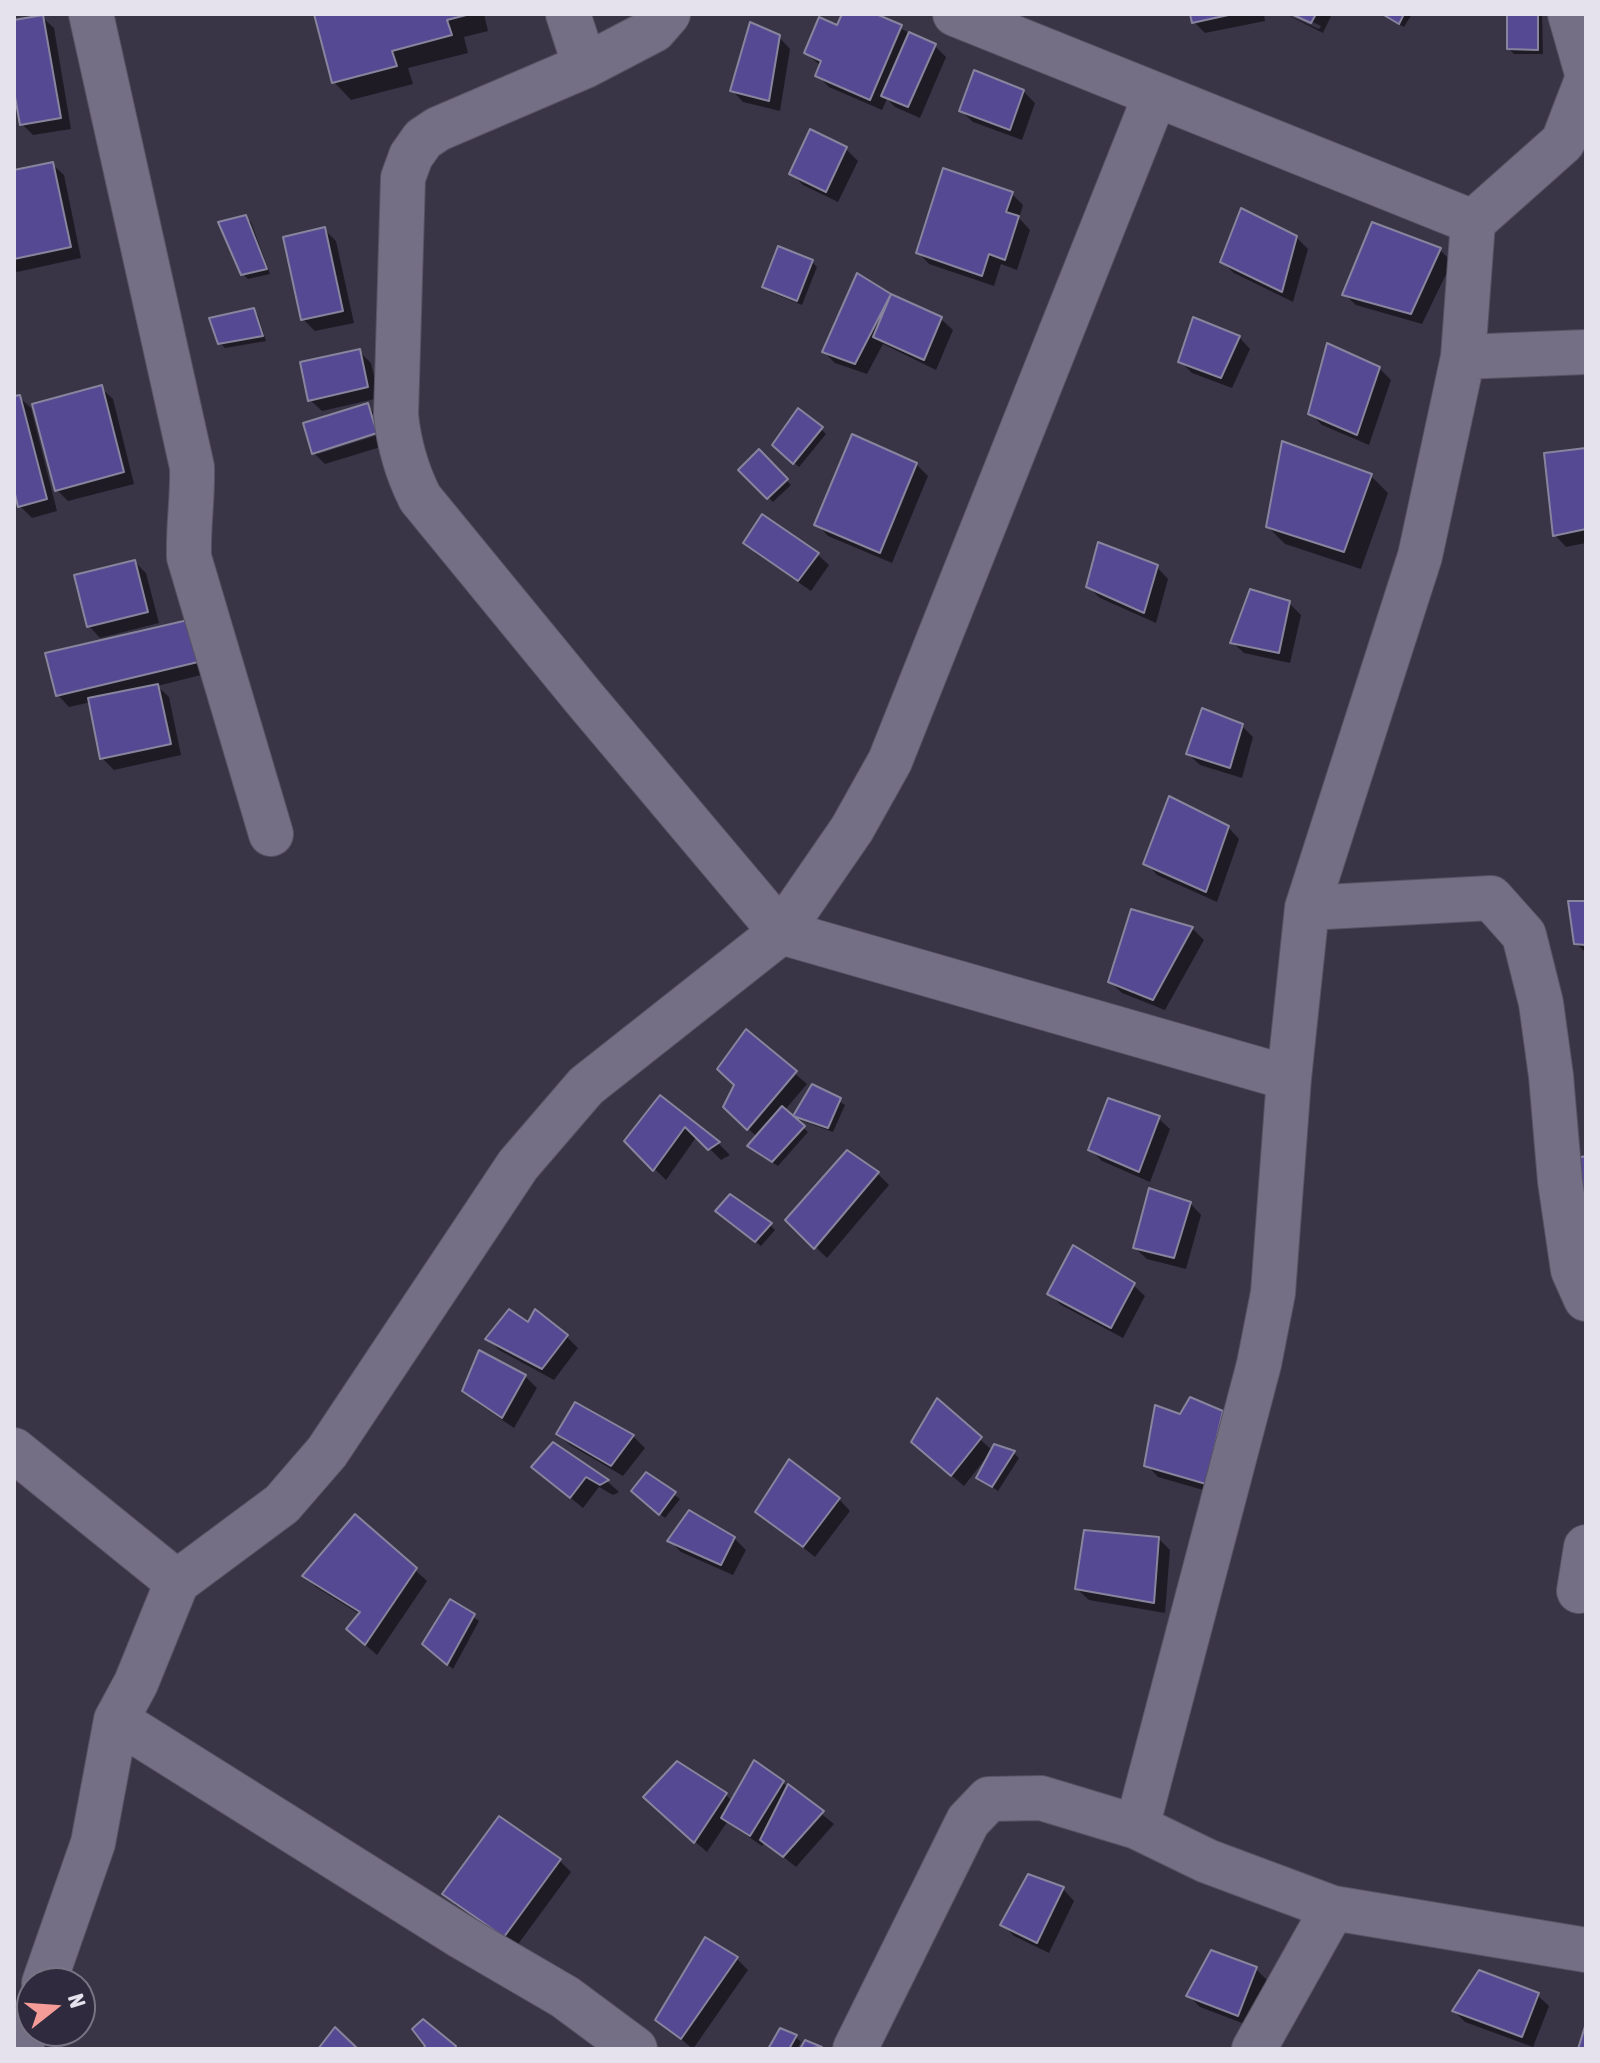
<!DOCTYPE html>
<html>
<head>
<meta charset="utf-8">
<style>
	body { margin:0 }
	#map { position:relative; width:1600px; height:2063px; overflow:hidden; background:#3a3447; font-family:"Asap Condensed",sans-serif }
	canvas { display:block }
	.frame { position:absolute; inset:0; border:16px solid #e5e2ee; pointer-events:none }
	.north { position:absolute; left:16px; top:1967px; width:80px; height:80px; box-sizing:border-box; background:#2f2a3d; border:2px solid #787484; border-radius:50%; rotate:73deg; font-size:22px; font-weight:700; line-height:32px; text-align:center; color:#e5e2ee }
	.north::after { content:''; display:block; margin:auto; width:28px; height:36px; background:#f59b98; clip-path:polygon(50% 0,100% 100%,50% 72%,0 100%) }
</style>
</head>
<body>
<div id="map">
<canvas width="1600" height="2063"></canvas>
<div class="frame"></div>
<div class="north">N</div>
</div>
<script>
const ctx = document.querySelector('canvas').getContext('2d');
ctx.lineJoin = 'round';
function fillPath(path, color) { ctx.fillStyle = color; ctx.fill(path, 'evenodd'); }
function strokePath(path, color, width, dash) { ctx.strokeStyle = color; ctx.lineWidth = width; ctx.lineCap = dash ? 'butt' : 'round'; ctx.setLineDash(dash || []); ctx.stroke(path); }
fillPath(new Path2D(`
	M316,14H484L488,31L464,37L468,53L408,68L413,84L351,100L334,82Z
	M845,14H871L934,45L946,57L920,118L895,107L887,99L882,110L829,87L817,75L821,66L806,53L838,28Z
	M1192,14H1264L1265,21L1205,33L1194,22Z
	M1285,14L1319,29L1321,26L1296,14H1332L1323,33Z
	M1381,14H1412L1404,27Z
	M1509,14H1542L1543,54H1514L1509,49Z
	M42,17L54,28L71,129L33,135L22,124L14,79V22Z
	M779,37L790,49L780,111L743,102L732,90Z
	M1023,91L1035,103L1022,140L973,122L961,111Z
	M811,132L846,149L858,161L838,202L803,185L791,173Z
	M52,164L64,175L81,258L17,272L14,269V172Z
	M1012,194L1023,205L1019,218L1030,230L1017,270L1001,264L994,286L929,264L918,252Z
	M245,217L251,222L270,274L248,279L243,274Z
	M1373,225L1440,250L1452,262L1422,324L1356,305L1344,294Z
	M325,230L336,241L354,323L315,331L303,319Z
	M1296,237L1308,249L1293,302L1234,273L1222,262Z
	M812,262L817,267L802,305L770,292L764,287Z
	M858,276L890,296L941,319L953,330L936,370L883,344L867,374L835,363L824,352Z
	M253,310L258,315L266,341L225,348L220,343Z
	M1239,337L1250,349L1232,388L1192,373L1181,362Z
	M359,351L371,363L379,398L322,411L310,400Z
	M1379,368L1391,380L1369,445L1322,425L1310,413Z
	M101,388L113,399L134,484L68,501L57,490Z
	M19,397L31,408L57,511L32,518L20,506L14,482V398Z
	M367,406L379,417L382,429L318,450V454L384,433L387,445L325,464L314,453Z
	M821,429L826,434L799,467L774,445Z
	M1586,451V543L1566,547L1555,535Z
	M759,452L791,485L773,502L741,470Z
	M916,464L928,476L892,563L828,536L817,524Z
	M1371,476L1388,493L1361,569L1285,544L1268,527Z
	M746,543L817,554L829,565L811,591L757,554Z
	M135,562L146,573L159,623L100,638L89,626Z
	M1157,567L1168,579L1156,623L1100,598L1088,587Z
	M1289,603L1301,615L1290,663L1244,653L1232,642Z
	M188,622L209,673L157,686L169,697L181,755L114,770L102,758L91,702L69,707L58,695Z
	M1242,726L1253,737L1242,778L1200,765L1188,754Z
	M1228,827L1239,839L1217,902L1157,875L1146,863Z
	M1586,903V953L1576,943Z
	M1132,911L1192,928L1204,940L1165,1010L1122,993L1110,982Z
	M747,1032L807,1084L784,1111L808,1132L778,1166L754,1151L757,1137L726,1107L736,1085Z
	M813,1086L845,1105L833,1132L794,1118Z
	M661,1098L719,1144L730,1155L721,1160L697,1136L666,1180L626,1141Z
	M1158,1118L1170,1129L1150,1182L1102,1161L1090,1149Z
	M878,1174L889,1185L827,1258L788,1220Z
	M1190,1203L1201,1215L1186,1269L1147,1259L1135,1248Z
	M723,1216L770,1225L775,1230L761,1246Z
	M1133,1285L1145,1296L1123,1338L1061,1305L1049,1294Z
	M529,1325L567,1337L578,1348L554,1380L499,1350L488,1339Z
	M480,1352L525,1376L537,1388L514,1428L476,1402L464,1391Z
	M937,1401L993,1451L995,1447L1014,1453L1019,1458L998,1491L978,1477L988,1459L986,1458L964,1486L925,1453Z
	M576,1405L633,1436L645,1448L623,1476L570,1445L558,1434Z
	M1222,1412L1233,1424L1217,1494L1158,1477L1147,1465L1181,1417Z
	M554,1445L608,1482L619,1492L613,1495L599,1487L583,1508L533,1467Z
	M646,1475L680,1499L665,1518L638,1496Z
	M839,1499L850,1511L815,1557L758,1511Z
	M734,1538L746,1550L733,1575L681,1552L669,1540Z
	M1158,1538L1170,1550L1165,1613L1089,1600L1077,1589Z
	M415,1570L427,1581L377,1655L360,1640L361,1615L316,1587L305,1576Z
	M450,1602L479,1621L453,1669L429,1649Z
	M783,1783L834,1824L796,1867L765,1842L762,1846L727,1822L707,1852L657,1809L726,1795L733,1802Z
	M559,1860L571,1872L516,1947L456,1905L444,1894Z
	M1063,1889L1074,1901L1049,1953L1014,1936L1003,1925Z
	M705,1940L737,1959L748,1970L693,2049L658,2020Z
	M1256,1969L1267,1980L1250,2026L1200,2007L1188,1995Z
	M1537,1995L1549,2006L1533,2047L1465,2022L1454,2011Z
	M796,2037L801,2042L797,2049H771Z`), '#0007');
const building = new Path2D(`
	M314,14H470L447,20L452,35L392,51L397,66L332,83Z
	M842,14H876L902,25L870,100L815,76L821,61L804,53L819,17L837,25Z
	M1190,14H1233L1192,23Z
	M1291,14H1316L1311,23Z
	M1382,14H1404L1399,24Z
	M1507,14H1538V50L1507,49Z
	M43,15L61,118L20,125L14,91V20Z
	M750,22L780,35L769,101L730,91Z
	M909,32L936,44L908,107L881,96Z
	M974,70L1024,90L1010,130L959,111Z
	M810,129L847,147L826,192L789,174Z
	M53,162L71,247L14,259V170Z
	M943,168L1013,192L1006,212L1019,216L1005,260L989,254L982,276L916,253Z
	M1241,208L1297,236L1282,292L1220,262Z
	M246,215L267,269L241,275L218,222Z
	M1372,222L1441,248L1411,314L1342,295Z
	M325,227L343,311L301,320L283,237Z
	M778,246L813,260L797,301L762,287Z
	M857,273L891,294L855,364L822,352Z
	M891,294L942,317L924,360L873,337Z
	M254,308L263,336L218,344L209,318Z
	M1193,317L1240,336L1221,378L1178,362Z
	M1327,343L1380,367L1357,435L1308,414Z
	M360,349L368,387L308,401L300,362Z
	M102,385L124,472L55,491L32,404Z
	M20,395L47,499L18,507L14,490V396Z
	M368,403L377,433L312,454L303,423Z
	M798,408L823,427L793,464L772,445Z
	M852,434L917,463L880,553L814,525Z
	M1282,441L1372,474L1344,552L1266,527Z
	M1586,448V529L1553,536L1544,453Z
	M759,449L788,479L767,499L738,470Z
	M762,514L819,553L798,581L743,543Z
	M1098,542L1158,565L1144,613L1086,587Z
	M135,560L148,612L87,627L74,575Z
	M1250,589L1290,601L1279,653L1230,643Z
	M188,620L198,662L56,696L45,653Z
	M158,684L171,744L100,759L88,698Z
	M1202,708L1243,724L1230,768L1186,754Z
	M1169,796L1229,826L1206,892L1143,864Z
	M1568,901H1586V945L1574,944Z
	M1131,909L1193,927L1153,1000L1108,982Z
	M746,1029L797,1071L747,1130L723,1107L734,1085L717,1069Z
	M812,1084L841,1098L828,1128L793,1116Z
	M660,1095L720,1142L708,1150L685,1127L653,1171L624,1141Z
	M1108,1098L1160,1116L1139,1172L1088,1150Z
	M782,1106L805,1126L772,1162L747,1146Z
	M847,1150L879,1172L814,1249L785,1220Z
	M1586,1156V1201L1581,1202L1567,1160Z
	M1149,1188L1191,1202L1174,1258L1133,1248Z
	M730,1194L772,1223L755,1242L715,1211Z
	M1073,1245L1135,1283L1111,1328L1047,1294Z
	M509,1309L528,1322L535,1309L568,1335L542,1369L485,1339Z
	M479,1350L526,1375L502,1418L462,1391Z
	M1190,1397L1223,1411L1206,1484L1144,1466L1155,1405L1180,1414Z
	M937,1398L982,1437L951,1476L911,1442Z
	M575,1402L634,1435L611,1466L556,1434Z
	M553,1442L609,1480L600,1485L586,1477L570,1498L531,1467Z
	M994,1444L1015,1451L992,1487L976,1478Z
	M789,1459L840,1498L803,1547L755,1512Z
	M646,1472L676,1492L659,1515L631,1491Z
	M689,1510L735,1537L721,1565L667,1541Z
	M355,1514L417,1568L365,1645L346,1629L360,1612L302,1576Z
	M1084,1530L1159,1537L1154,1603L1075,1589Z
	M450,1599L475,1614L447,1665L422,1644Z
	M754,1760L784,1781L750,1836L721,1818Z
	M677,1761L727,1793L694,1843L643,1797Z
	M788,1784L824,1811L783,1857L760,1840Z
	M499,1816L561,1859L504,1937L442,1894Z
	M1028,1874L1064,1887L1037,1943L1000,1925Z
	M705,1937L738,1957L681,2039L655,2020Z
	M1211,1950L1257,1967L1238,2016L1186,1996Z
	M1479,1970L1539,1993L1522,2037L1452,2011Z
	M423,2019L456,2046L454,2049H423L425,2046L412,2029Z
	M1586,2023V2049H1578Z
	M335,2027L358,2049H318Z
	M780,2028L797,2035L789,2049H768Z
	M805,2040L822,2047L800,2049Z`);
fillPath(building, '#564993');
strokePath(building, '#87859d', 2);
const minor = new Path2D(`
	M91,14L192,467C193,497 188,526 189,557L271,834
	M568,14L585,66
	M668,14L654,30L585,66L438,129L423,139L411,156L403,178L396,415C399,445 406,470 420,498L584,698L781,932L1289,1078
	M955,14L1473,222
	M1570,14L1586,70
	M1463,357L1586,352
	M1307,908L1491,898L1524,935L1541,1003L1551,1076L1560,1181L1573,1270L1586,1299
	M14,1450L177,1582
	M1579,1591L1586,1547
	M116,1720L462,1937L565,1997L635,2049
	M1137,1827L1259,1364L1273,1293L1289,1078L1307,908L1420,556L1463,357L1473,222L1563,142L1586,82
	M44,1983L93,1843L116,1720L136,1683L177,1582L282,1504L327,1452L518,1165L586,1086L781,932L852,829L890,761L1155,96
	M19,2049L32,2018
	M855,2049L968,1821L989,1799L1041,1798L1137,1827L1207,1861L1333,1908L1586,1950
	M1254,2049L1333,1908`);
strokePath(minor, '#585363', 46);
strokePath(minor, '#756f85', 44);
</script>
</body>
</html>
